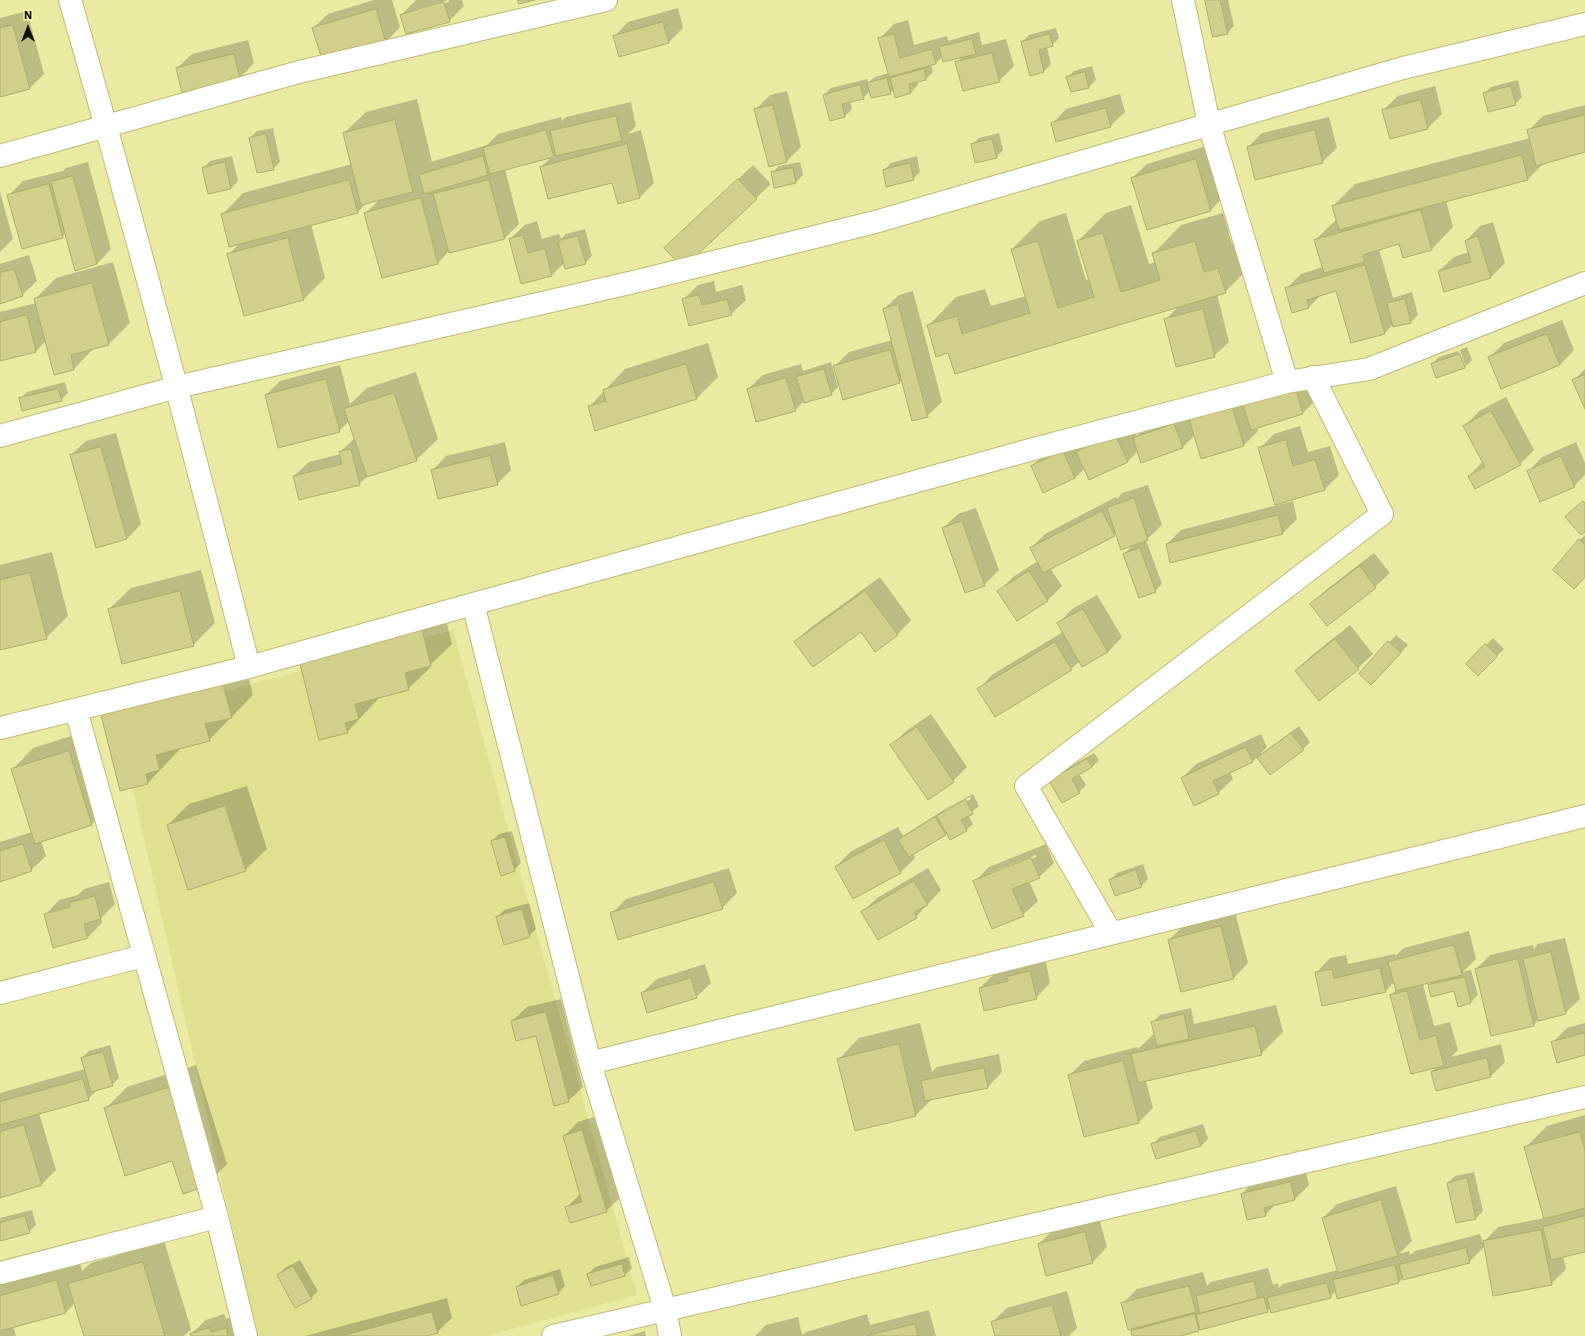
<!DOCTYPE html>
<html>
<head>
<meta charset="utf-8">
<style>
	body { margin:0 }
	#map { position:relative; width:1585px; height:1336px; overflow:hidden; background:#ebeaa2; font-family:"Work Sans",sans-serif }
	canvas { display:block }
	.north { position:absolute; left:8px; top:8px; width:40px; height:40px; -webkit-text-stroke:3px #f9f7af; paint-order:stroke; rotate:0deg; font-size:11px; font-weight:700; line-height:16px; text-align:center; color:#110f00 }
	.north::after { content:''; display:block; margin:auto; width:14px; height:18px; background:#110f00; clip-path:polygon(50% 0,100% 100%,50% 72%,0 100%) }
</style>
</head>
<body>
<div id="map">
<canvas width="1585" height="1336"></canvas>
<div class="north">N</div>
</div>
<script>
const ctx = document.querySelector('canvas').getContext('2d');
ctx.lineJoin = 'round';
function fillPath(path, color) { ctx.fillStyle = color; ctx.fill(path, 'evenodd'); }
function strokePath(path, color, width, dash) { ctx.strokeStyle = color; ctx.lineWidth = width; ctx.lineCap = dash ? 'butt' : 'round'; ctx.setLineDash(dash || []); ctx.stroke(path); }
fillPath(new Path2D(`
	M453,630L637,1295L486,1336H257L117,720Z`), '#e1df90');
fillPath(new Path2D(`
	M374,0H392L400,27L386,42L313,28L328,14Z
	M416,0H448L417,9V11L449,2V0H462L464,6L449,21L401,15Z
	M1206,0H1228L1234,26L1227,33Z
	M678,8L683,28L669,42L614,37L628,22Z
	M27,11L44,74L29,89L0,96V18Z
	M908,20L914,45L947,36L948,41L979,32L982,45L1006,39L1014,66L999,81L956,63L963,56H943L936,63L931,65L933,72L926,79L917,81L918,85L911,92L896,96L894,89L890,93L870,91L863,98L850,101L852,109L845,116L831,120L824,95L831,88L867,79L868,83L875,77L889,73L879,39L894,24Z
	M1056,28L1059,38L1052,45L1047,47L1051,64L1044,71L1031,74L1022,42L1029,35Z
	M248,40L254,63L240,78L177,68L192,54Z
	M1092,66L1096,80L1089,87L1067,78L1074,71Z
	M1518,80L1522,97L1515,104L1484,94L1491,87Z
	M1435,86L1442,114L1428,128L1383,110L1398,96Z
	M787,91L801,147L787,161L770,165L755,110L770,95Z
	M1120,94L1125,112L1110,126L1052,124L1066,109Z
	M417,99L432,162L434,161L487,145L498,134L561,117L562,121L566,117L631,102L636,126L628,134L641,130L654,183L640,197L619,203L613,182L541,167L551,157L505,169L519,224L505,238L448,252L438,263L383,277L366,213L380,199L367,202L358,212L311,224L325,278L304,299L245,315L229,254L240,243L222,215L243,193L352,164L344,133L366,112Z
	M1585,105V151L1544,163L1528,179L1446,201L1453,227L1432,249L1404,257L1400,243L1379,249L1393,298L1412,292L1418,315L1411,322L1393,326V324L1385,333L1352,342L1337,290L1322,294L1309,307L1293,312L1286,289L1301,274L1323,267L1315,240L1337,219L1333,206L1355,184L1530,138L1528,131L1543,116Z
	M1329,117L1337,148L1322,162L1248,147L1262,133Z
	M273,128L280,162L273,169L250,138L257,131Z
	M999,133L1003,150L996,157L972,145L979,138Z
	M1210,145L1225,195L1211,210L1148,228L1132,178L1147,164Z
	M232,156L238,181L231,188L209,193L203,168L210,161Z
	M917,156L920,172L913,179L887,185L884,170L891,163Z
	M88,162L111,249L97,264L66,233L62,237L9,195L23,181L63,171L66,168Z
	M800,162L803,175L796,182L775,186L772,173L779,166Z
	M753,165L771,184L756,198L665,248Z
	M0,192L13,239L0,252Z
	M1131,205L1149,264L1156,262L1153,254L1181,225L1223,213L1232,244L1246,240L1253,264L1225,292L1217,294L1229,342L1214,356L1166,319L1179,306L949,352L928,326L956,297L985,289L991,306L1026,296L1012,249L1040,221L1066,213L1086,280L1090,279L1078,241L1106,213Z
	M537,221L542,239L559,234L561,239L566,234L585,229L592,256L585,263H564L552,275L510,239L525,225Z
	M1493,222L1505,263L1491,277L1439,271L1454,257L1469,252L1466,241L1480,226Z
	M29,255L37,281L22,295L0,302V264Z
	M113,262L130,323L108,345L94,348L74,369L46,341L36,351L0,360V312L36,303L35,299L56,278Z
	M714,281L716,292L742,285L746,300L731,314L683,300L698,285Z
	M913,291L942,402L927,416L902,380L900,382L844,399L834,367L849,352L892,340L884,309L899,295Z
	M1562,320L1574,350L1560,365L1489,358L1504,343Z
	M708,343L718,377L697,398L589,407L625,369Z
	M1467,347L1472,360L1465,367L1437,377L1432,364L1439,357L1458,351L1463,365H1465L1460,350Z
	M831,362L838,387L831,394L804,401L795,410L748,389L763,375L801,364L803,371Z
	M340,365L350,404L367,388L416,372L438,439L416,460L368,476L359,484L294,476L309,462L341,454L340,452L355,438L349,421L339,431L266,395L280,381Z
	M1585,369V408L1574,380Z
	M1310,376L1317,399L1303,413L1257,427L1258,431L1244,445L1195,435L1182,448L1138,451L1128,461L1085,468L1075,478L1032,466L1047,451L1077,437L1082,448L1092,438L1130,420L1137,436L1148,424Z
	M65,382L68,393L61,400L20,399L27,392Z
	M1506,397L1534,450L1520,464L1469,476L1483,461L1465,426L1479,411Z
	M1300,426L1308,452L1330,446L1339,475L1324,490L1260,448L1274,434Z
	M116,433L141,524L127,539L71,455L86,441Z
	M505,442L511,470L497,484L432,471L446,456Z
	M1576,442L1585,463V475L1574,486L1528,472L1542,457Z
	M1148,485L1162,525L1146,540L1162,584L1155,591L1124,554L1134,544L1116,533L1050,568L1062,586L1048,600L1017,620L999,591L1013,577L1038,561L1031,548L1045,534L1116,497L1117,499L1122,493Z
	M1293,501L1297,519L1283,533L1171,562L1167,544L1181,530Z
	M976,508L999,570L984,585L943,528L958,514Z
	M1585,535V577L1580,540Z
	M52,552L68,616L46,638L0,649V565Z
	M1374,553L1390,573L1375,587L1327,624L1312,604L1326,590Z
	M201,570L215,623L193,645L109,609L131,588Z
	M880,577L911,620L897,635L861,631L795,642L810,628Z
	M1097,595L1122,637L1108,652L1080,661L1071,669L979,689L993,674L1063,632L1058,624L1072,609Z
	M442,604L452,644L429,666L430,668L408,689L380,697L347,732L299,656L321,635Z
	M1350,625L1373,654L1358,668L1319,699L1296,671L1311,656Z
	M1396,635L1408,645L1378,677L1360,674Z
	M1493,638L1504,649L1478,675L1467,664Z
	M243,656L253,695L209,740L181,748L148,783L120,790L100,707L122,686Z
	M931,714L967,767L953,781L892,745L906,731Z
	M1299,726L1310,742L1303,749L1270,774L1257,757L1253,761L1230,772L1233,779L1218,793L1182,778L1196,764L1261,734L1267,747L1261,753L1262,754Z
	M90,730L113,803L92,824L41,841L46,856L31,870L0,880V842L32,832L12,770L33,748Z
	M1094,753L1099,760L1092,767L1079,774L1086,785L1079,792L1050,781L1057,774Z
	M247,786L267,849L245,870L168,825L189,804Z
	M973,794L979,806L968,815L973,824L966,830L947,832L913,853L915,858L901,872L853,898L836,867L850,852L898,827L903,836L945,809ZM970,797L971,799L945,812V810Z
	M512,831L521,863L514,870L492,841L499,834Z
	M1046,844L1054,863L1039,877L1029,881L1038,901L1023,915L974,882L989,867ZM1036,855V857L990,876V873Z
	M1143,864L1148,879L1141,886L1110,880L1117,873Z
	M729,868L737,893L722,908L612,913L626,899Z
	M928,868L941,890L916,917L862,912L877,898Z
	M109,882L115,904L101,918L102,923L88,937L45,915L59,900L78,895L84,889Z
	M529,903L536,929L529,936L497,917L504,910Z
	M1235,912L1248,963L1234,978L1182,991L1169,940L1183,926Z
	M1469,931L1476,959L1463,972L1471,970L1478,995L1471,1002L1455,990L1429,986L1434,981L1423,984L1434,1026L1450,1022L1458,1050L1451,1057L1501,1044L1505,1062L1491,1076L1437,1090L1432,1072L1438,1066L1412,1073L1391,995L1396,990L1394,982L1386,991L1323,1005L1316,973L1330,958L1346,955L1348,964L1395,954V956L1404,948Z
	M1565,938L1580,999L1565,1013L1539,1019L1534,1025L1476,969L1490,955L1533,945L1534,949L1538,944Z
	M1045,958L1050,983L1036,998L980,988L994,974L1016,969L1022,963Z
	M705,964L711,983L696,997L642,993L657,979Z
	M561,999L583,1087L568,1101L537,1035L512,1021L527,1007Z
	M1276,1005L1283,1032L1261,1054L1146,1081L1153,1108L1139,1122L1069,1076L1084,1061L1137,1047L1138,1049L1155,1033L1153,1022L1160,1015L1191,1008L1194,1024Z
	M920,1023L932,1072L937,1067L999,1054L1002,1072L988,1087L933,1098L916,1115L838,1060L859,1038Z
	M1585,1023V1054L1553,1042L1567,1028Z
	M110,1045L119,1078L112,1085L99,1088L88,1099L39,1113L56,1170L42,1184L0,1197V1093L85,1069L82,1058L89,1051Z
	M196,1065L227,1164L206,1185L105,1109L127,1087Z
	M1585,1115V1251L1563,1256L1566,1269L1551,1284L1485,1246L1469,1262L1402,1279L1399,1282L1338,1297L1336,1291L1330,1297L1270,1308L1267,1311L1176,1336H1133L1132,1332L1137,1326L1123,1303L1137,1289L1203,1272L1207,1286L1211,1282L1268,1268L1273,1285L1278,1283L1279,1288L1283,1284L1338,1270L1323,1218L1337,1204L1396,1186L1412,1241L1399,1254L1409,1251L1410,1255L1415,1251L1480,1234L1483,1243L1498,1227L1545,1218L1525,1148L1547,1126Z
	M597,1116L621,1197L606,1211L566,1208L581,1193L564,1136L578,1122Z
	M1203,1124L1208,1139L1201,1146L1153,1144L1160,1137Z
	M1305,1168L1309,1185L1295,1199L1276,1204L1265,1215L1242,1194L1256,1179Z
	M1474,1172L1483,1211L1476,1218L1448,1183L1455,1176Z
	M32,1210L36,1225L29,1232L0,1240V1218Z
	M1099,1218L1107,1247L1093,1262L1047,1274L1039,1244L1053,1230Z
	M164,1241L191,1329L184,1336H85L75,1303L66,1312L13,1326L16,1336H0V1280L79,1259L82,1271L91,1263Z
	M629,1257L632,1268L625,1275L591,1285L588,1274L595,1267Z
	M300,1260L318,1291L311,1298L278,1275L285,1268Z
	M560,1269L565,1286L558,1293L517,1287L524,1280Z
	M1067,1291L1077,1328L1069,1336H996L992,1322L1007,1308Z
	M447,1298L452,1318L437,1332L422,1336H305Z
	M929,1310L936,1336H755L766,1325L798,1317L802,1335L806,1332L867,1314L870,1325Z
	M224,1314L226,1319L240,1314L247,1336H192L191,1334L206,1320Z
	M645,1331L646,1336H628Z`), '#0003');
const building = new Path2D(`
	M518,0H535L519,4Z
	M1205,0H1220L1228,34L1213,37Z
	M444,2L450,22L406,34L400,15Z
	M376,9L386,43L323,62L312,28Z
	M663,22L669,43L619,57L613,36Z
	M13,25L30,89L0,97V28Z
	M894,34L900,58L932,49L936,64L889,77L878,38Z
	M1050,34L1053,46L1039,50L1044,72L1030,76L1021,42Z
	M972,39L976,54L943,62L939,47Z
	M992,53L1000,82L963,91L955,62Z
	M234,54L240,78L182,93L176,68Z
	M924,69L926,80L909,84L911,93L895,98L890,78Z
	M1085,72L1089,88L1071,92L1066,77Z
	M887,78L891,94L871,98L867,83Z
	M860,85L864,99L842,104L845,117L830,121L823,95Z
	M1511,86L1516,105L1488,112L1483,93Z
	M1421,100L1428,129L1390,139L1382,110Z
	M773,105L787,162L769,167L754,109Z
	M1106,108L1111,127L1056,142L1051,123Z
	M1585,115V152L1536,166L1527,130Z
	M616,116L622,141L556,156L550,131Z
	M395,120L413,192L361,205L343,133Z
	M546,130L554,157L490,174L483,148Z
	M1315,130L1323,163L1255,180L1247,147Z
	M266,134L274,170L257,173L249,138Z
	M992,139L997,158L975,163L971,144Z
	M627,144L640,198L618,204L612,183L548,199L540,167Z
	M1522,155L1528,180L1339,230L1332,206Z
	M483,156L488,175L424,194L419,175Z
	M1196,159L1211,211L1147,230L1131,178Z
	M225,162L231,189L208,194L202,168Z
	M910,163L914,180L886,187L883,170Z
	M793,168L796,183L774,188L771,172Z
	M73,176L97,264L75,271L51,182Z
	M738,179L757,199L683,268L664,248Z
	M349,180L358,213L229,247L221,214Z
	M489,180L505,239L449,253L433,194Z
	M49,184L63,238L22,249L7,195Z
	M421,198L438,264L382,278L364,213Z
	M1421,210L1432,250L1403,258L1399,244L1363,255L1365,262L1324,273L1314,240Z
	M1103,233L1121,292L1160,280L1152,253L1195,241L1204,272L1218,268L1226,293L955,374L948,353L936,357L927,325L957,316L962,334L1030,313L1011,249L1038,241L1058,308L1094,297L1077,241Z
	M523,235L528,253L545,248L552,276L521,284L509,239Z
	M578,236L586,264L565,269L558,241Z
	M1478,236L1491,278L1444,292L1438,271L1471,262L1465,241Z
	M288,238L304,300L244,316L227,254Z
	M1365,265L1385,334L1351,343L1336,291L1307,300L1309,308L1292,313L1285,288Z
	M14,269L23,296L0,304V273Z
	M92,283L109,345L71,355L74,370L54,375L34,299Z
	M699,295L702,305L727,299L732,315L689,326L682,299Z
	M1405,299L1411,323L1393,327L1387,303Z
	M898,304L928,417L912,421L883,309Z
	M1203,309L1215,357L1176,367L1164,319Z
	M27,315L36,352L0,361V322Z
	M1547,334L1560,365L1501,389L1488,357Z
	M890,350L900,383L843,400L833,366Z
	M1460,354L1465,368L1436,378L1431,364Z
	M686,364L697,399L595,431L588,406L606,401L603,390Z
	M824,369L832,395L804,403L796,377Z
	M1585,375V409L1572,380Z
	M786,378L796,411L756,422L747,389Z
	M326,379L340,432L278,448L265,395Z
	M58,389L62,401L22,411L19,398Z
	M1296,389L1303,414L1251,430L1243,405Z
	M394,393L417,461L367,477L344,409Z
	M1232,406L1244,446L1201,459L1189,419Z
	M1491,411L1521,465L1475,489L1468,476L1485,467L1463,426Z
	M1174,424L1183,448L1141,463L1133,438Z
	M1115,434L1128,462L1089,480L1076,452Z
	M1286,440L1293,466L1315,459L1325,490L1275,505L1258,448Z
	M101,447L127,539L96,548L70,455Z
	M351,449L360,485L299,500L293,476L342,464L339,452Z
	M1063,451L1075,478L1043,493L1031,466Z
	M490,456L498,485L438,499L431,470Z
	M1561,456L1575,487L1540,502L1527,471Z
	M1134,498L1148,540L1121,550L1107,508Z
	M1583,501L1585,503V532L1581,535L1565,517Z
	M1102,511L1115,536L1043,573L1030,548Z
	M1278,515L1283,534L1170,563L1166,544Z
	M962,521L985,586L965,593L942,528Z
	M1579,539L1585,545V577L1574,589L1553,570Z
	M1140,548L1156,592L1139,598L1123,554Z
	M1360,566L1376,588L1327,626L1310,604Z
	M1029,571L1048,601L1017,621L997,591Z
	M30,573L47,639L0,650V580Z
	M180,591L194,646L122,664L108,609Z
	M865,591L898,635L875,652L861,632L813,667L794,642Z
	M1083,609L1108,652L1082,667L1057,623Z
	M421,625L431,666L405,673L409,690L355,704L359,719L345,723L348,733L319,740L298,656Z
	M1335,639L1359,669L1319,701L1295,671Z
	M1388,641L1401,653L1371,685L1359,674Z
	M1055,642L1072,670L995,717L977,689Z
	M1485,644L1498,656L1478,676L1466,664Z
	M221,677L232,718L205,724L210,741L156,755L160,770L146,774L148,784L120,791L99,707Z
	M917,727L954,782L928,800L890,745Z
	M1291,733L1304,750L1270,775L1257,758Z
	M1246,747L1253,762L1213,781L1219,794L1194,806L1181,778Z
	M69,751L92,825L35,844L11,769Z
	M1087,759L1092,767L1072,779L1080,793L1062,803L1049,781Z
	M966,800L973,814L961,820L967,831L950,840L937,816Z
	M225,806L246,871L188,890L167,825Z
	M935,817L946,835L909,857L898,840Z
	M505,837L515,871L501,876L491,841Z
	M884,840L901,873L853,899L835,867Z
	M23,844L32,871L0,882V851Z
	M1031,858L1040,878L1012,889L1024,916L992,929L973,881Z
	M1136,870L1142,887L1115,896L1109,880Z
	M914,881L928,905L914,912L917,918L878,940L861,912Z
	M714,882L723,909L618,940L610,913Z
	M95,896L101,919L84,924L88,938L53,948L44,914L70,907L69,903Z
	M522,909L530,937L504,945L496,917Z
	M1221,926L1234,979L1181,992L1168,940Z
	M1454,945L1462,975L1396,991L1388,962Z
	M1551,952L1566,1014L1538,1021L1523,959Z
	M1518,959L1534,1026L1491,1036L1475,969Z
	M1380,968L1386,992L1322,1006L1315,972L1332,969L1334,978Z
	M1030,971L1037,999L984,1011L979,988L1008,981L1007,977Z
	M1465,977L1471,1003L1458,1007L1454,991L1431,997L1428,985Z
	M691,978L697,998L647,1013L641,993Z
	M1407,991L1420,1040L1436,1035L1444,1066L1411,1074L1390,995Z
	M546,1012L569,1102L554,1106L536,1036L516,1041L511,1021Z
	M1184,1014L1189,1039L1157,1046L1151,1022Z
	M1255,1026L1262,1055L1138,1083L1131,1054Z
	M1585,1033V1055L1557,1063L1551,1042Z
	M899,1044L916,1116L855,1131L837,1059Z
	M103,1052L113,1086L91,1092L81,1058Z
	M1487,1058L1491,1077L1436,1091L1431,1072Z
	M1123,1061L1139,1123L1084,1137L1068,1075Z
	M984,1068L988,1088L925,1101L921,1081Z
	M83,1079L89,1100L0,1125V1102Z
	M174,1086L206,1186L183,1194L172,1161L125,1176L104,1108Z
	M24,1125L42,1185L0,1198V1132Z
	M582,1130L607,1212L570,1223L565,1207L582,1202L563,1136Z
	M1196,1131L1201,1146L1156,1159L1151,1144Z
	M1580,1132L1585,1150V1208L1544,1219L1524,1147Z
	M1467,1178L1476,1219L1456,1223L1447,1183Z
	M1291,1182L1295,1200L1264,1208L1266,1216L1247,1220L1241,1194Z
	M1381,1200L1398,1256L1338,1273L1322,1218Z
	M25,1216L30,1233L0,1241V1223Z
	M1585,1216V1252L1551,1260L1543,1227Z
	M1541,1230L1552,1285L1493,1296L1483,1241Z
	M1085,1232L1093,1263L1046,1276L1038,1244Z
	M1466,1248L1470,1263L1403,1280L1399,1265Z
	M143,1262L165,1336H84L68,1284Z
	M622,1264L625,1276L591,1286L587,1274Z
	M1395,1265L1399,1283L1337,1299L1333,1280Z
	M293,1266L312,1299L295,1308L277,1275Z
	M553,1275L559,1294L521,1306L516,1287Z
	M57,1280L66,1313L0,1331V1296Z
	M1254,1281L1258,1298L1200,1313L1196,1296Z
	M1327,1283L1331,1298L1271,1313L1267,1298Z
	M1189,1286L1196,1312L1128,1330L1121,1303Z
	M1264,1297L1268,1312L1200,1330L1196,1315Z
	M1052,1305L1061,1336H995L991,1322Z
	M432,1312L438,1333L426,1336H342Z
	M1195,1314L1199,1331L1180,1336H1132L1131,1331Z
	M915,1324L918,1336H867Z
	M210,1328L211,1332L226,1328L228,1336H191L190,1334Z`);
fillPath(building, '#d1cf8b');
strokePath(building, '#afad67', 1);
const minor = new Path2D(`
	M70,0C134,221 192,444 249,667
	M1183,0L1209,124L1287,382
	M0,156L299,72L606,0
	M0,436L177,387L638,281L875,222L1403,68L1585,24
	M473,604L1037,448L1287,382L1369,369L1585,283
	M76,710L217,1217L246,1336
	M0,728L249,667L473,604L590,1063L665,1309L670,1336
	M1111,933L1026,786L1382,514L1313,377
	M0,993L143,956
	M590,1063L1585,816
	M0,1273L217,1217
	M553,1336L1585,1097`);
strokePath(minor, '#bdbb75', 24);
strokePath(minor, '#fff', 22);
</script>
</body>
</html>
